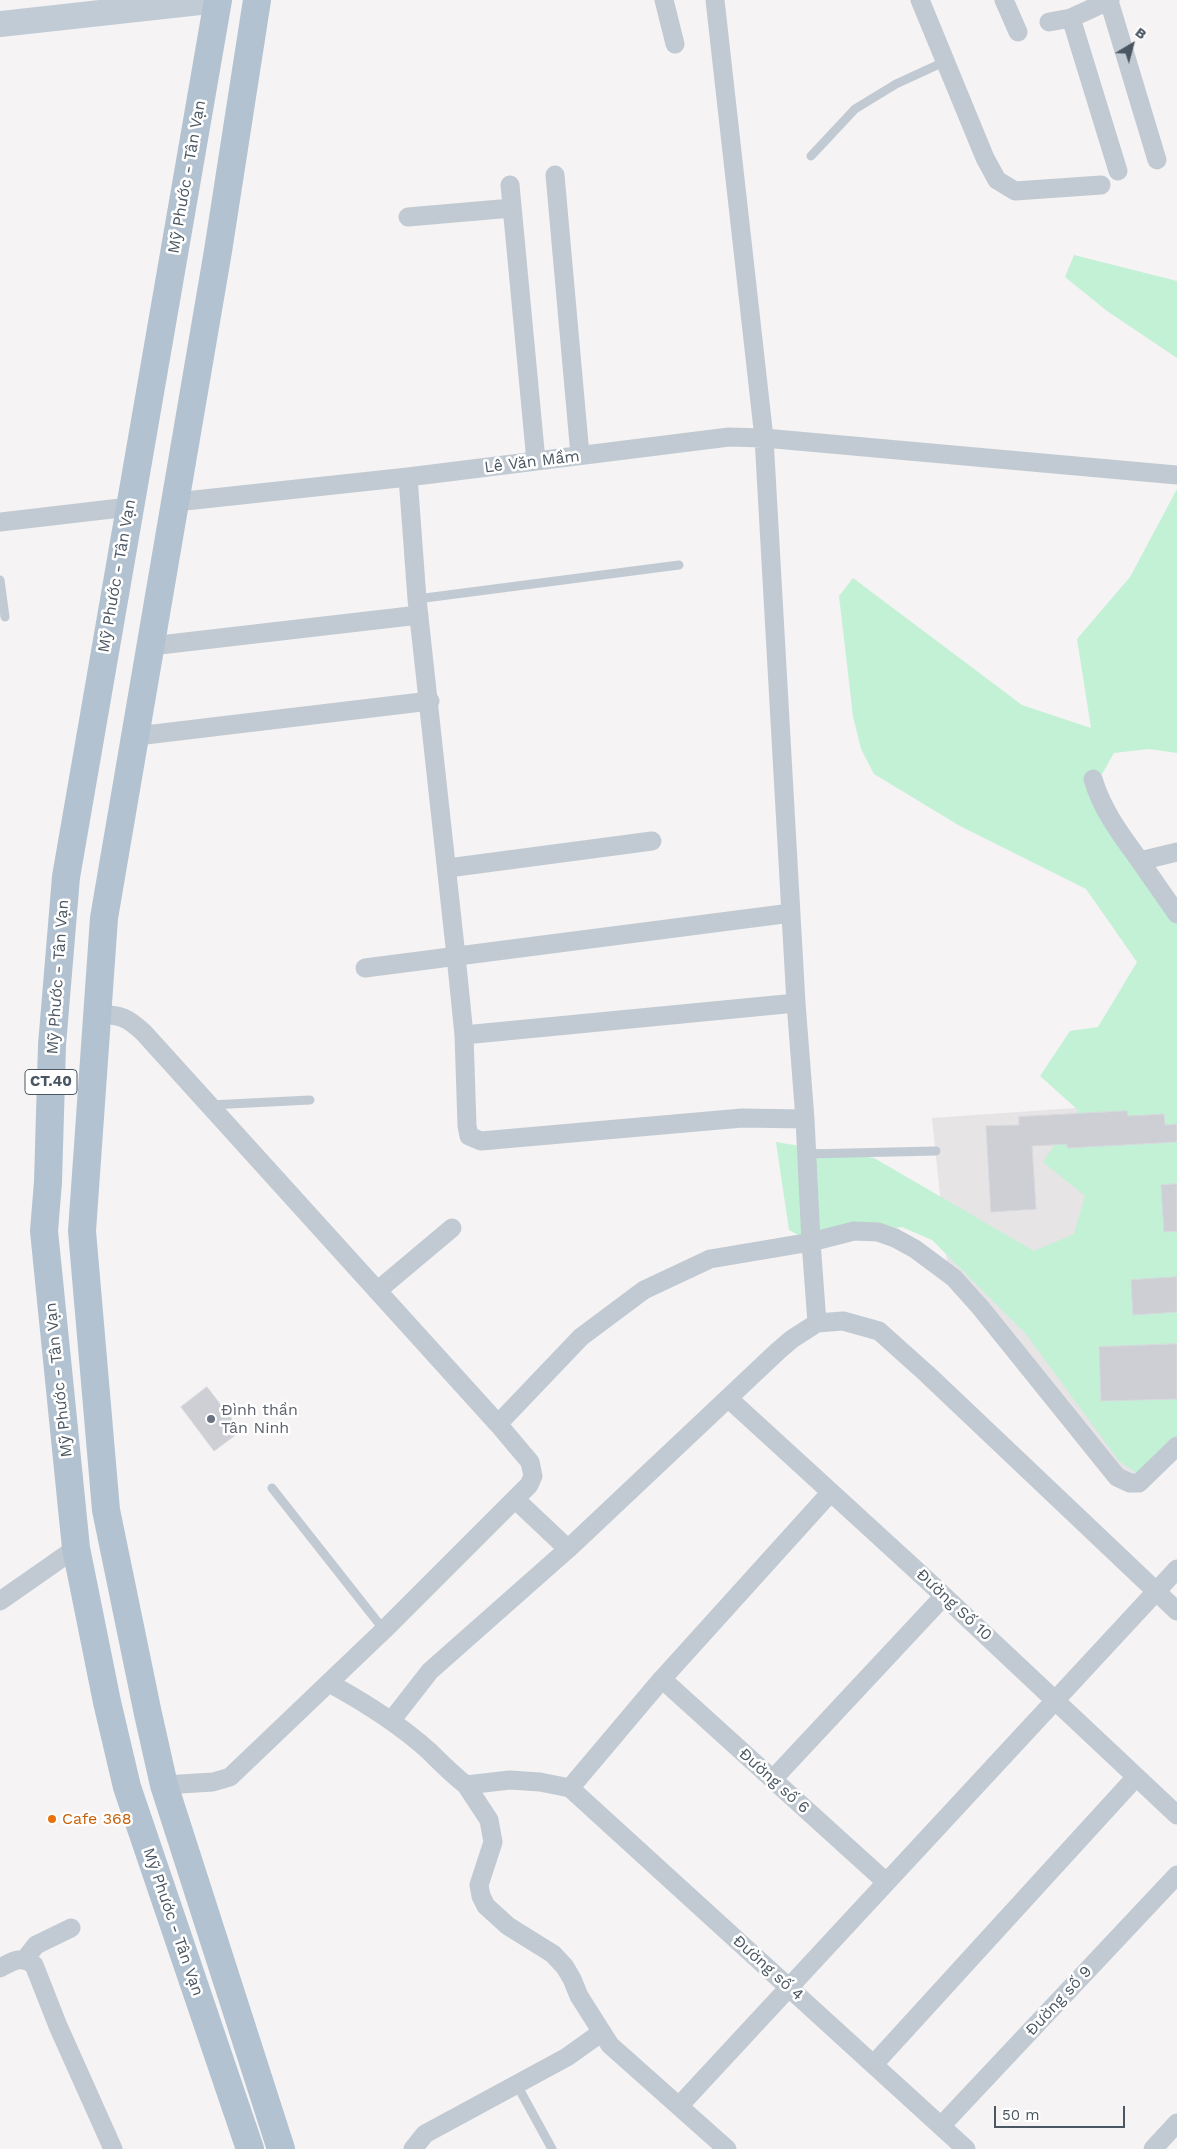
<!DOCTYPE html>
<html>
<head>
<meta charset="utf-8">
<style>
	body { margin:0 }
	#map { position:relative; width:1177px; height:2149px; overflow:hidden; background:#f5f3f3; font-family:"Work Sans",sans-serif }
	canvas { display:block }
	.north { position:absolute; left:1107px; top:20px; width:50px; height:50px; -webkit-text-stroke:4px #fff; paint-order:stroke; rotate:37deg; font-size:14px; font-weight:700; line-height:20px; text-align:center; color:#4a5661 }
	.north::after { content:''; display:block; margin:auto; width:18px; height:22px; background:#4a5661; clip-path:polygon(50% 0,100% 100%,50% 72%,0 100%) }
	.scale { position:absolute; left:994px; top:2106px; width:131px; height:22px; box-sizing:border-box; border:2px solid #4a5661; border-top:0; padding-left:6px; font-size:15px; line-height:18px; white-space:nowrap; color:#4a5661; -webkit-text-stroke:4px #fff; paint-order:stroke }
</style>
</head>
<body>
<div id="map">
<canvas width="1177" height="2149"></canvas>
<div class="north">B</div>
<div class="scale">50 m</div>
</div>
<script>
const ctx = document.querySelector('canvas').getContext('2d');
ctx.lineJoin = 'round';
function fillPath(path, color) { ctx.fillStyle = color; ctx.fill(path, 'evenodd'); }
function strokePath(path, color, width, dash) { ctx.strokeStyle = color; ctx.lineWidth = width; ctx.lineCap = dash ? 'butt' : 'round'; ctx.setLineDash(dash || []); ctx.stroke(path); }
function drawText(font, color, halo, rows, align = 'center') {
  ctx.font = font + ' "Work Sans",sans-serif'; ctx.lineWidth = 5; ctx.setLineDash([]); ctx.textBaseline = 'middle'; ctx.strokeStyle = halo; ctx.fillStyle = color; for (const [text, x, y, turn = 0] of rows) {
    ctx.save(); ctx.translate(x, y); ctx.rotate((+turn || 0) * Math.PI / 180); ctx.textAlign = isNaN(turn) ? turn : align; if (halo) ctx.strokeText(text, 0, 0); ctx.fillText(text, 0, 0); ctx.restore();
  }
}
fillPath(new Path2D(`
	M1177,1101L1137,1478L1127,1476L947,1263L932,1118Z`), '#e6e4e5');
fillPath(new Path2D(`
	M1074,255L1177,281V358L1107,311L1065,277Z
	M1177,489V753L1149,749L1114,753L1092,792L1124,855L1177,919V1448L1148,1481L1119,1461L1026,1334L932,1240L902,1227L811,1242L789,1230L776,1142L874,1158L1034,1251L1074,1234L1085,1196L1043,1162L1078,1110L1040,1076L1070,1031L1098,1027L1137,962L1086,889L960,826L874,774L861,749L853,716L839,596L853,578L1022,705L1091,728L1077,639L1130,577Z`), '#c3f1d5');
const building = new Path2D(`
	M1127,1111L1128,1116L1164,1114L1165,1125L1177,1124V1142L1067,1148V1144L1032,1146L1036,1209L991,1212L986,1126L1019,1125V1117Z
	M1177,1184V1231L1164,1232L1161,1185Z
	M1177,1277V1312L1133,1315L1131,1280Z
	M1177,1344V1399L1101,1401L1099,1347Z
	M207,1387L241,1431L214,1451L181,1407Z`);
fillPath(building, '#cdcfd5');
strokePath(building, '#d7d9de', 1);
strokePath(new Path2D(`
	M811,156L855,109L896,84L946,61
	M0,580L5,617
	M417,599L679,565
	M210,1105L310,1100
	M807,1154L936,1151
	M272,1488L384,1630
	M517,2085L552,2149`), '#c1cad2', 9);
strokePath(new Path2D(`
	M664,0L675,44
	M715,0L764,438L1177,475
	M920,0L985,158L997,180L1015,191L1101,185
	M1004,0L1018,32
	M1109,1L1157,160
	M1071,18L1118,171
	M1049,22L1071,18L1110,0
	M555,175L580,455
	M510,185L536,461
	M408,217L512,208
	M408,477L417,599L456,956L464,1035L467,1126L469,1136L481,1141L742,1118L805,1119
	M176,502L408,477L729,437L764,438L796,1003L805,1119L811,1242L817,1323
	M0,522L129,507
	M151,646L419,615
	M137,736L430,701
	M1093,779C1102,810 1121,835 1140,861
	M1177,852L1140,861L1177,914
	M448,868L652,841
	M365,968L791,913
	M97,1014C121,1015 127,1017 144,1033L498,1424L530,1462L533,1476L529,1485L384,1630L230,1777L213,1782L164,1785
	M464,1035L796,1003
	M377,1291L452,1228
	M728,1398L928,1581L1177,1815
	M498,1424L581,1337L644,1290L710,1259L811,1242L854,1231L878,1232L895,1238L915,1249L954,1278L980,1307L1117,1477L1130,1483H1139L1177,1446
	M515,1499L568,1549
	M0,1601L76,1548
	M662,1679L886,1882
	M329,1683C364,1702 399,1724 429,1751C441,1763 453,1775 466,1785L510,1780L540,1782L570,1788L662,1679L831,1492
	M391,1721L430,1671L568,1549L778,1351L792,1339L817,1323L843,1321L879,1331L927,1374L1177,1611
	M773,1779L944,1596
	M466,1785L489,1820L493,1842L479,1885L481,1896L486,1906L508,1926L553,1954L565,1967L572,1979L579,1996L610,2045L727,2149
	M570,1788L966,2149
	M25,1959L36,1945L71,1928
	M0,1968C13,1961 21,1955 34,1965L58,2026L113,2149
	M874,2064L1136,1777
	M680,2105L1177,1569
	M941,2126L1177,1875
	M413,2149L425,2134L567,2057L602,2032
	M1153,2149L1177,2123`), '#c1cad2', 19);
strokePath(new Path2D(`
	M0,24L218,0`), '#c1cbd6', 26);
strokePath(new Path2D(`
	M218,0L66,877L52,1045L48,1182L44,1231L76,1548L107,1702L127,1787L250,2149
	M257,0L218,251L104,918L82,1231L106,1510L148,1714L164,1785L281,2149`), '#b3c2d1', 28);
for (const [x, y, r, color] of [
	[211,1419,5,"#6b7280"],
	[52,1819,5,"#e8710a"]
]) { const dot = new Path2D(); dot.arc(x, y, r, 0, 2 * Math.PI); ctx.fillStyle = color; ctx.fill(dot); strokePath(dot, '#fff', 2); }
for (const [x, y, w] of [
	[51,1082,52]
]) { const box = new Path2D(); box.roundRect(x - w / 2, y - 12.5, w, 25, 4); ctx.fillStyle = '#fff'; ctx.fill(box); strokePath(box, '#4a5661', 1); }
drawText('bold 15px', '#4a5661', null, [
	["CT.40",51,1082]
]);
drawText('16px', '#4a5661', '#fff', [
	["Mỹ Phước - Tân Vạn",187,177,-80],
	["Lê Văn Mầm",532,462,-7],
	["Mỹ Phước - Tân Vạn",117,576,-80],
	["Mỹ Phước - Tân Vạn",58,977,-86],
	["Mỹ Phước - Tân Vạn",59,1380,-96],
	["Đường Số 10",954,1605,43],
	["Đường số 6",774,1781,42],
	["Mỹ Phước - Tân Vạn",173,1922,71],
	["Đường số 4",768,1968,42],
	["Đường số 9",1059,2001,-47]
]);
drawText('16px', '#5b616d', '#fff', [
	["Đình thần",221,1410],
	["Tân Ninh",221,1428]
], 'left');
drawText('16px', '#c56008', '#fff', [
	["Cafe 368",62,1819]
], 'left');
</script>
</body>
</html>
